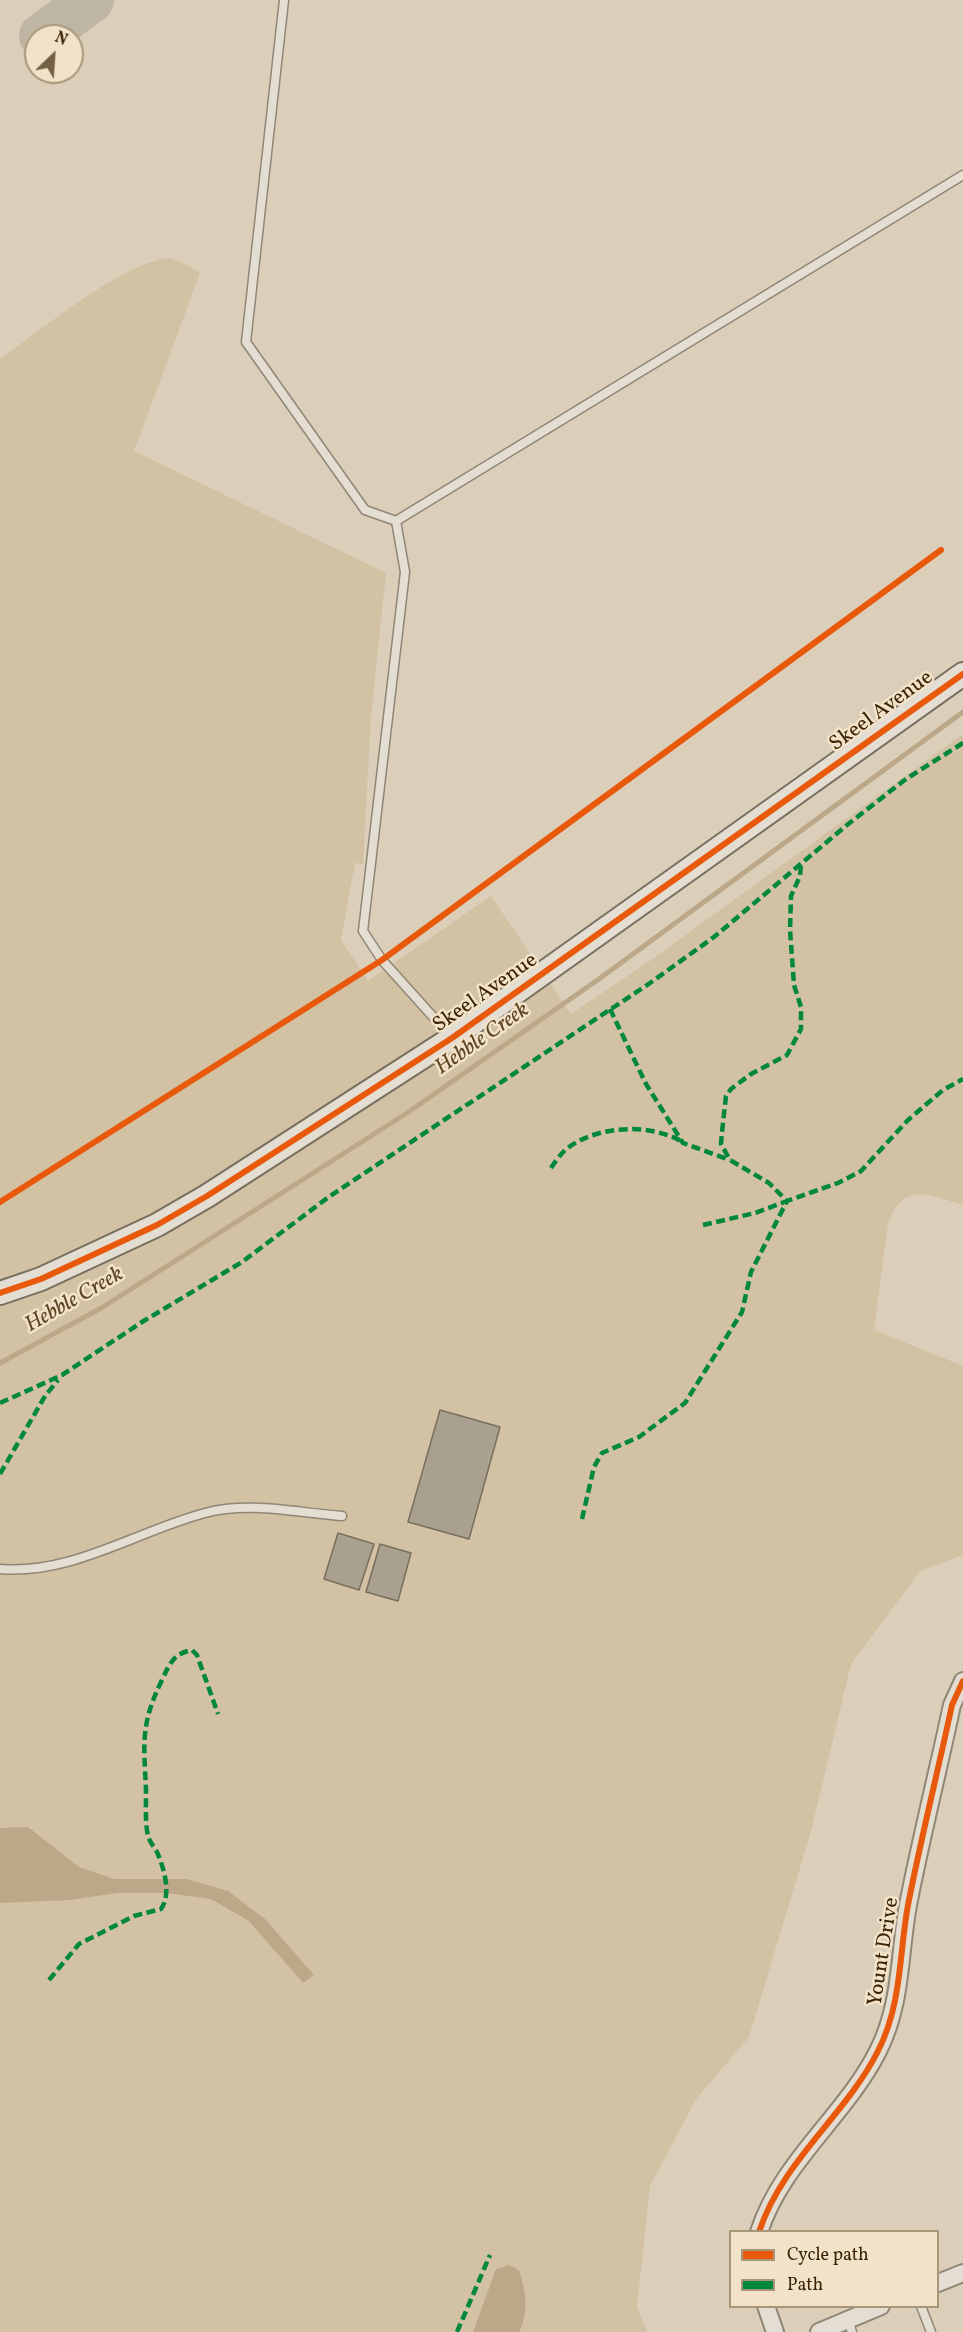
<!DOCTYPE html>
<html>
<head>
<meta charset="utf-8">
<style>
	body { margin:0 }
	#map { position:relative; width:963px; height:2332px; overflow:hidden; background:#dbcfba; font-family:Vollkorn,serif }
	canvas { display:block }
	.legend { position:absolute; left:729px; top:2230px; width:210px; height:78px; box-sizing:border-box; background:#f1e2c9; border:2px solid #a89679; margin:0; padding:8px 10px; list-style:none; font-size:18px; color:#3b2302 }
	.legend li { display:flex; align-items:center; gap:12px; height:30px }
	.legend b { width:30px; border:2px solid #a89679 }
	.north { position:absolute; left:24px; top:24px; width:60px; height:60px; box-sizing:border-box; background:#f1e2c9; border:2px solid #a89679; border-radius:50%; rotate:25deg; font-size:16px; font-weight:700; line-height:24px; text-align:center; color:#3b2302 }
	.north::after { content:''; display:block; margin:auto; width:21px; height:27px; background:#735f42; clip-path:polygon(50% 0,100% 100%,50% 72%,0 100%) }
</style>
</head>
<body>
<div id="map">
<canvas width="963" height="2332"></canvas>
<ul class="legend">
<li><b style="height:8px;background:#e8590c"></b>Cycle path</li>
<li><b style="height:8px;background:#00873e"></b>Path</li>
</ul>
<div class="north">N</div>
</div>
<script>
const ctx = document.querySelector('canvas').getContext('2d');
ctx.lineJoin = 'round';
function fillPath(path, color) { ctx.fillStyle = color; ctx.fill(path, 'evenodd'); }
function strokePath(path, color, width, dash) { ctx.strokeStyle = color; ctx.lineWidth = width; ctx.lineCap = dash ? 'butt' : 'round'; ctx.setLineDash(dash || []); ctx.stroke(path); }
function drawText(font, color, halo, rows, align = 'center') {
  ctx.font = font + ' Vollkorn,serif'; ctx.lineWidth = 5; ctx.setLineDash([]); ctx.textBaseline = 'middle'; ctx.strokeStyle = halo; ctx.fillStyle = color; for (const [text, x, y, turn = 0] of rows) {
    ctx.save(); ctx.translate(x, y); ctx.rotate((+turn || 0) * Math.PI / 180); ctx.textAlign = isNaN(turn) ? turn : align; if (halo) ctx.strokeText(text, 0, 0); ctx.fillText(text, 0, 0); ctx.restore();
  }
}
fillPath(new Path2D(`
	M169,258L186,264L200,273L134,451L386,573L371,717L363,864L355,863L341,940L368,981L491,896L571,1014L651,960L963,734V1205C929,1195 905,1180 888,1223L874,1330L963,1366V1555L920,1571L851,1664L811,1831L749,2037L696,2099L650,2186L637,2307L647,2332H0V359C42,330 121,263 169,258Z`), '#d2c1a2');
fillPath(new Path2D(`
	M28,1827L79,1867L114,1879H187L228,1891L265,1919L314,1975L303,1983L249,1921L211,1899L166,1893H118L69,1900L0,1903V1828Z
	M509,2265L519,2270C526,2291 529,2312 519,2332H473L496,2269Z`), '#bca888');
strokePath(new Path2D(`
	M0,1363L103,1307L407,1113L599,979L963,712`), '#bca888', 5);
strokePath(new Path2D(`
	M42,36L91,0`), '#bfb5a5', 46);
const building = new Path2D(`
	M440,1410L500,1427L469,1539L408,1522Z
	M338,1533L374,1544L359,1590L324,1579Z
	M380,1544L411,1553L398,1601L366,1592Z`);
fillPath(building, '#aaa090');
strokePath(building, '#796f5f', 1.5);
const lane = new Path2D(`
	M284,0L246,342L365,510L396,521L963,175
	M396,521L405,572L363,931L382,960L452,1038
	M0,1569C72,1575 137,1531 205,1513C249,1501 298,1513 342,1516
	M921,2306L931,2332
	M848,2320L852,2332`);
const street = new Path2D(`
	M759,2232C782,2161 846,2115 878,2051C902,2004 899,1954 908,1905C921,1838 938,1771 952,1705L963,1681
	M938,2283L963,2273
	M766,2306L775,2332
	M819,2332L881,2306`);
const secondary = new Path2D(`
	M0,1293L41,1279L157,1225L207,1196L452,1038L963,674`);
strokePath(lane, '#908676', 11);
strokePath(street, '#908676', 20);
strokePath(secondary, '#796f5f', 26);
strokePath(lane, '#e3ddd2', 8);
strokePath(street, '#e3ddd2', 16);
strokePath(secondary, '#e3ddd2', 22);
strokePath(new Path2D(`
	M610,1009L646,1084L683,1143L730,1160
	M551,1168C555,1162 560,1155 565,1150C596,1125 648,1123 681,1141
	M703,1225L755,1213L787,1201L769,1183L730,1160L721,1144L722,1132L726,1096L731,1089L751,1074L787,1055L801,1029V1007L794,985L790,930L791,896L800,876L801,864
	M0,1403L62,1375L142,1322L242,1262L330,1196L650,983L714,937L847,825L906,779L963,743
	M0,1474L45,1396L58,1380
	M582,1519L594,1467L602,1453L639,1437L685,1403L742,1312L751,1272L787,1201L838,1183L861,1171L908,1120L943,1090L963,1079
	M49,1980L79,1944L134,1916L161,1909C171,1895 165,1872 159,1857C157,1849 150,1844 148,1836C145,1823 146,1805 146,1791C144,1743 140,1725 162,1680C170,1663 173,1654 192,1650L197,1655L218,1714
	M457,2332L490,2255`), '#00873e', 4.5, [9, 4.5]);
strokePath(new Path2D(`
	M0,1202L382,960L941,550
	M0,1293L41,1279L157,1225L207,1196L452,1038L963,674
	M759,2232C782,2161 846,2115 878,2051C902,2004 899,1954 908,1905C921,1838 938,1771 952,1705L963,1681`), '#e8590c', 6);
drawText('21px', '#3b2302', '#f1e2c9', [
	["Skeel Avenue",882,712,-36],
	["Skeel Avenue",486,994,-35],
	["Yount Drive",885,1952,-81]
]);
drawText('italic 22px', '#5e4624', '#f1e2c9', [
	["Hebble Creek",483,1040,-35],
	["Hebble Creek",75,1301,-30]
]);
</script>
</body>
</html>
